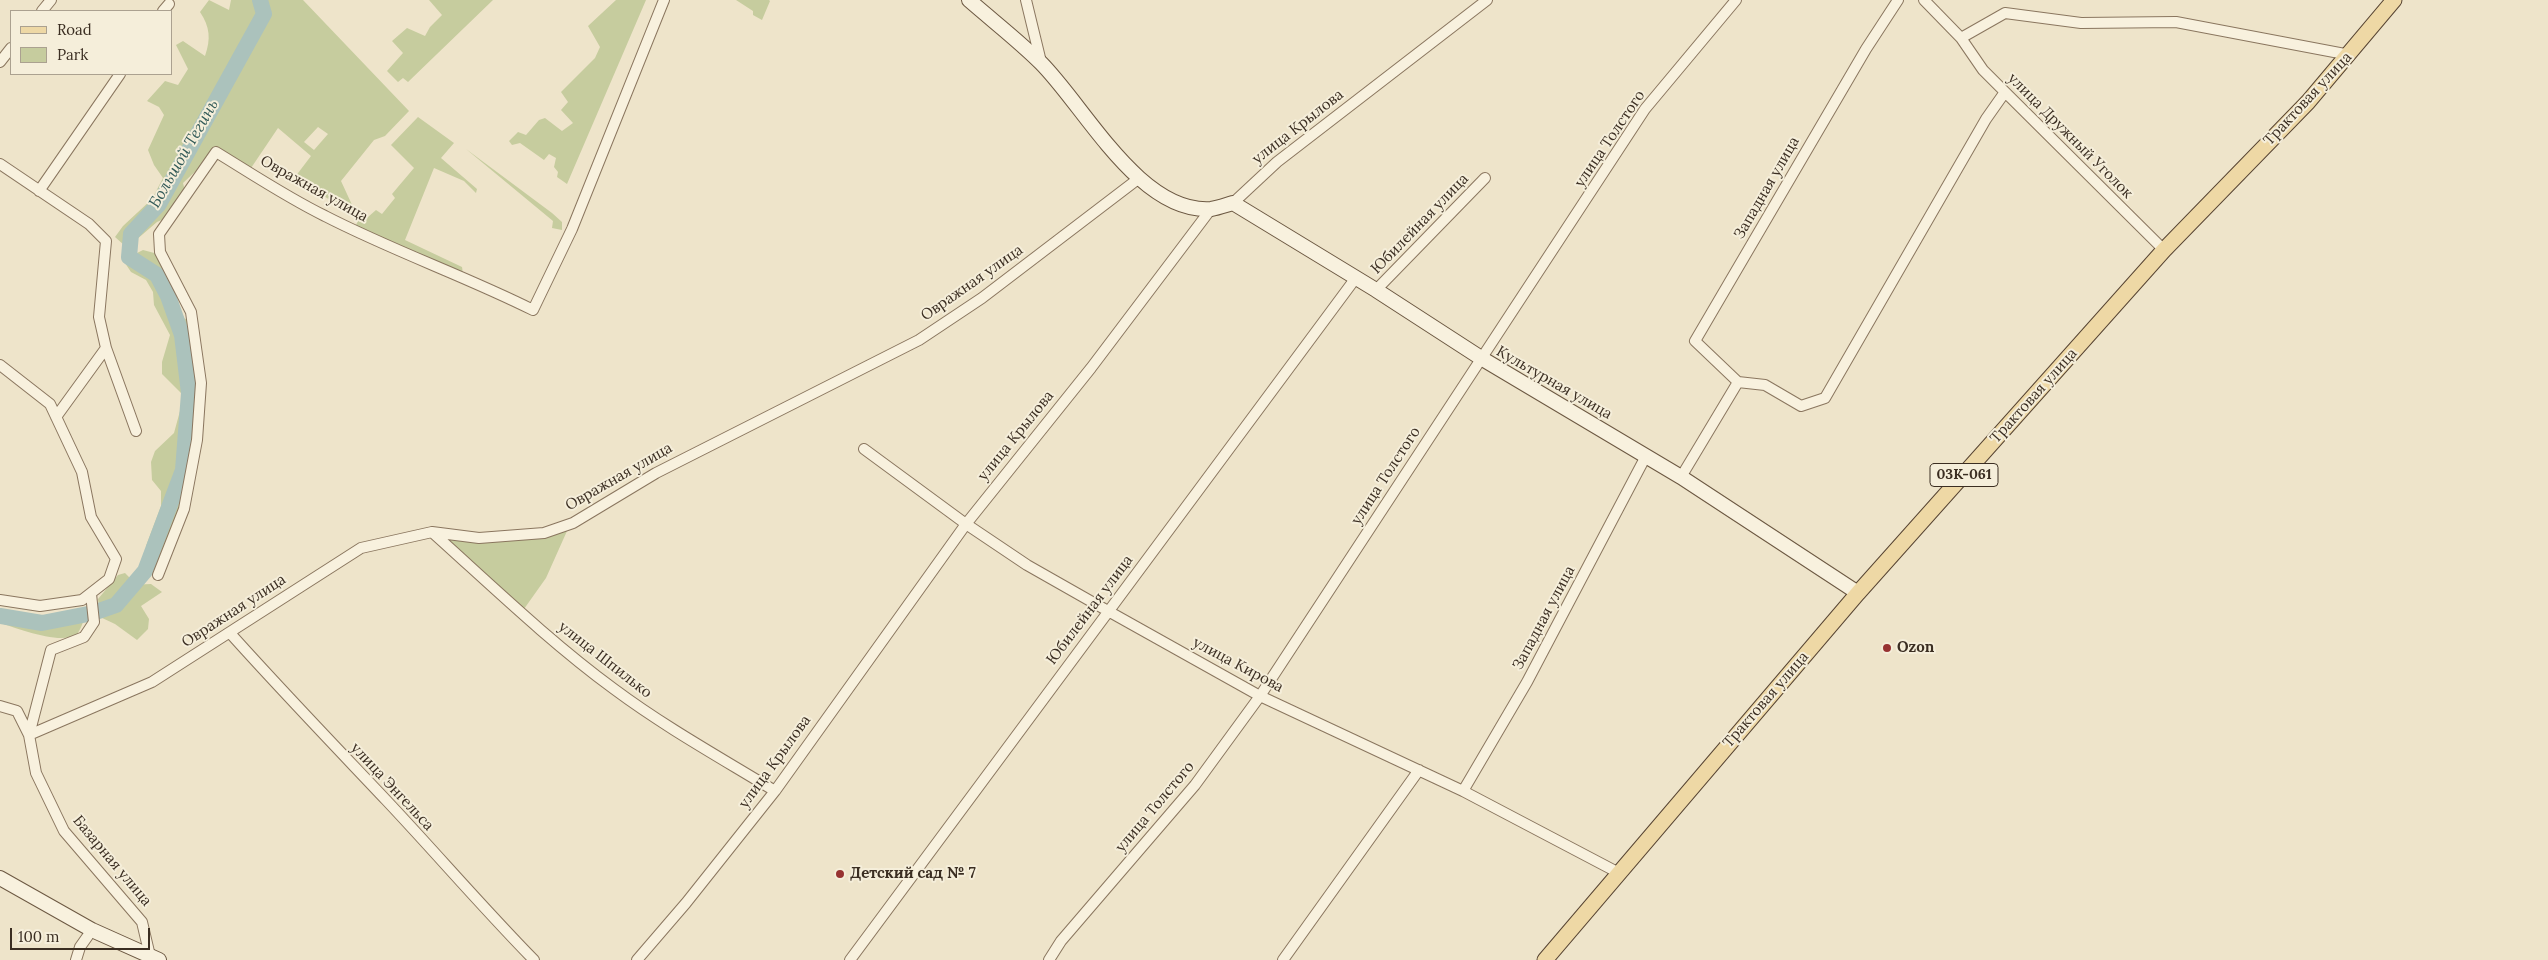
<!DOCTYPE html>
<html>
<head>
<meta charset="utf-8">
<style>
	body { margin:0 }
	#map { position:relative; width:2548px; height:960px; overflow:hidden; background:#eee4ca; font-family:Lora,serif }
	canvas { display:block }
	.legend { position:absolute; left:10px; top:10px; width:162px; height:65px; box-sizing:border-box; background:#f5eeda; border:1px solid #aba190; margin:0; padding:6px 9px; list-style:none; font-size:15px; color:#3b2e22 }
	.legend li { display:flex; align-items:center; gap:10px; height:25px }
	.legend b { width:25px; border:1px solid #aba190 }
	.scale { position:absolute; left:10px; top:928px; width:140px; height:22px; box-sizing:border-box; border:2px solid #3b2e22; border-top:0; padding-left:6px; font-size:15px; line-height:18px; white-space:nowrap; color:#3b2e22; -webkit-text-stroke:4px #f5eeda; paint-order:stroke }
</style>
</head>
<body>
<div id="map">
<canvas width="2548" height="960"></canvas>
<ul class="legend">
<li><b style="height:6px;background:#eed8a5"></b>Road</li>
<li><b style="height:14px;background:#c6cc9e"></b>Park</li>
</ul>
<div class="scale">100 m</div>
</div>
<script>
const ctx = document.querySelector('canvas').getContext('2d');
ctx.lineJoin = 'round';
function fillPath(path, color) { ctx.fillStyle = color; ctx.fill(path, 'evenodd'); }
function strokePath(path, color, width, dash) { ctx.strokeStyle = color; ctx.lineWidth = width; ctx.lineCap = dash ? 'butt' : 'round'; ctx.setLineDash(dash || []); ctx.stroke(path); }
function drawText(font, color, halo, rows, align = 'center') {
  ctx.font = font + ' Lora,serif'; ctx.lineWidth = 4; ctx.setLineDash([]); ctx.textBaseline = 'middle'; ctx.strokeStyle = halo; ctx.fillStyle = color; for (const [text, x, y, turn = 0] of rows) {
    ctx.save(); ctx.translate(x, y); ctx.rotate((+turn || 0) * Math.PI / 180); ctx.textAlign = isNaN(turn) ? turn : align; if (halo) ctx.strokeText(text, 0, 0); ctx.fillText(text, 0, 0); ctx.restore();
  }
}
fillPath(new Path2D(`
	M209,0L229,10L231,0H303L409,111L385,136L374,140L341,181L353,207L368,217L376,210L382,214L395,198L392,194L414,168L391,145L418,117L454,143L441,158L477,189L476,193L464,181L434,168L405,240L462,267L463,274L355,227L359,219L295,177L311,156L278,128L249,171L216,152L183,183L186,195L173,215L157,222L136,240L124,245L115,237L123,226L152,199L163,178L154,165L148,150L164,115L159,107L147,101L165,81L178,85L188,69L176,45L183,41L205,56C211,39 210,27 200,12ZM318,127L328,134L314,150L304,142Z
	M429,0H493L408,82L403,78L398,82L387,71L403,53L392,41L407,28L425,36L430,27L442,15Z
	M616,0H646L567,184L557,177L558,172L554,167L556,158L549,154L544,160L520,143L512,145L509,141L518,132L526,135L539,120L545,118L562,131L573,123L561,110L568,102L561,92L595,58L600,47L588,26Z
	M736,0H769L770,1L762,20L753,15V11Z
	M466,149L552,213L562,222V230L552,228L553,221Z
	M143,250L158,254L172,280L179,316L188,320L189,338L198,381L193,388L182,394L162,374V362L170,335L154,305L153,292L146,280L131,272L123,260Z
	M183,400L193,411L195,419L181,512L155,571L149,568L154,555L146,546L161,506V491L152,480L151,462L155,451L174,433Z
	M567,531L546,578L524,609L448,539C489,542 526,543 567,531Z
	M125,573L130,578L128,585L151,584L162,592L141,606L149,619L148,629L137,640L115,624L100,617L98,599L118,575Z
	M0,610L47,617L65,613L84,620C82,624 80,631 77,634C62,646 17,628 0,623Z`), '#c6cc9e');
strokePath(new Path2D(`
	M0,616L42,623L93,613L116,605L145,571L183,470L189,393L182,335L168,296L157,275L129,257L131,234L159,204L264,14L260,0`), '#abc2bc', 16);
const street = new Path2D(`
	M1026,0L1041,62
	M1924,0L1961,38L1983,70L2005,92L2164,250
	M42,11L51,0
	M163,11L169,4
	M1961,38L2005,13L2081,23L2176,22L2350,55
	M0,62L11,48
	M0,164L89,224L106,241L99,317L106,348L136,431
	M39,191L120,74
	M1233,203L1277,162L1487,0
	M1376,290L1485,178
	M0,365L50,404L82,472L91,517L116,559L109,579L82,600L40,606L0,600
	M1738,382L1765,385L1801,406L1825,398L1986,119L2005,92
	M56,417L106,348
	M864,449L966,524L1027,565L1108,611L1260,696L1463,791L1619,873
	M1681,477L1738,382L1695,341L1866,49L1898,0
	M432,532C491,585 550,642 614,689C665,727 721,758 775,791
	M158,575L184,509L197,440L201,383L191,312L160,252L159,234L216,152C252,174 288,198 325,216C393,251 465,276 533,310L572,229L664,0
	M230,633C281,690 334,745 386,800C436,853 483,908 534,960
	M0,706L17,711L29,735L36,773L64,831L142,922L150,956
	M29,735L152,682L361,548L432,532L479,538L544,533L573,523L656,473L919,340L982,298L1138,179
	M29,735L51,650L84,637L94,622L91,594
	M1463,791L1527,682L1646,456
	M76,960L80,947L92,930
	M637,960L686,903L775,791L966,524L1091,368L1211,209
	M850,960L1355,279
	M1049,960L1061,941L1195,785L1260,696L1645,109L1736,0
	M1283,960L1419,770`);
const secondary = new Path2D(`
	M969,0C993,21 1019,41 1041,63C1085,107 1140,214 1211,209C1218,208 1226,205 1233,203L1376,290L1481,358L1681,477L1858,593
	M0,878L92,930L159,960`);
const primary = new Path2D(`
	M1545,960L1858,593L2164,250L2308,102L2394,0`);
strokePath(street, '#8a765f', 12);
strokePath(secondary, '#6c5842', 16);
strokePath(primary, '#584533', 17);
strokePath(street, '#f8f1de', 10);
strokePath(secondary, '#f8f1de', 14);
strokePath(primary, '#eed8a5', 15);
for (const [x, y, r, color] of [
	[1887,648,5,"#973231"],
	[840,874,5,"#973231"]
]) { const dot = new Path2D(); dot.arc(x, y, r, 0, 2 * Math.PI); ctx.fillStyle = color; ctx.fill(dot); strokePath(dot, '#f5eeda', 2); }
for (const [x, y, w] of [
	[1964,475,68]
]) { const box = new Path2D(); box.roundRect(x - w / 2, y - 11.5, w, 23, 4); ctx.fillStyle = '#f5eeda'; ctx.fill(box); strokePath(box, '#3b2e22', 1); }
drawText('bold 14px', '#3b2e22', null, [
	["03К-061",1964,475]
]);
drawText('15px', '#3b2e22', '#f5eeda', [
	["Трактовая улица",2308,99,-47],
	["улица Крылова",1298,127,-38],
	["улица Дружный Уголок",2070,136,45],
	["улица Толстого",1610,139,-56],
	["Западная улица",1767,188,-60],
	["Овражная улица",314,189,29],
	["Юбилейная улица",1420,224,-46],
	["Овражная улица",972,283,-35],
	["Культурная улица",1554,383,30],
	["Трактовая улица",2034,396,-48],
	["улица Крылова",1016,436,-51],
	["улица Толстого",1386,476,-57],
	["Овражная улица",619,477,-30],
	["Юбилейная улица",1090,610,-53],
	["Овражная улица",234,611,-33],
	["Западная улица",1544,618,-62],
	["улица Шпилько",605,660,38],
	["улица Кирова",1238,665,28],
	["Трактовая улица",1766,700,-49],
	["улица Крылова",775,762,-54],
	["улица Энгельса",392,787,47],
	["улица Толстого",1155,807,-50],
	["Базарная улица",112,861,50]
]);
drawText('bold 15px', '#3b2e22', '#f5eeda', [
	["Ozon",1897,648],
	["Детский сад № 7",850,874]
], 'left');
drawText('italic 16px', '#325a58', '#f5eeda', [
	["Большой Тегинь",184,154,-60]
]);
</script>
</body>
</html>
